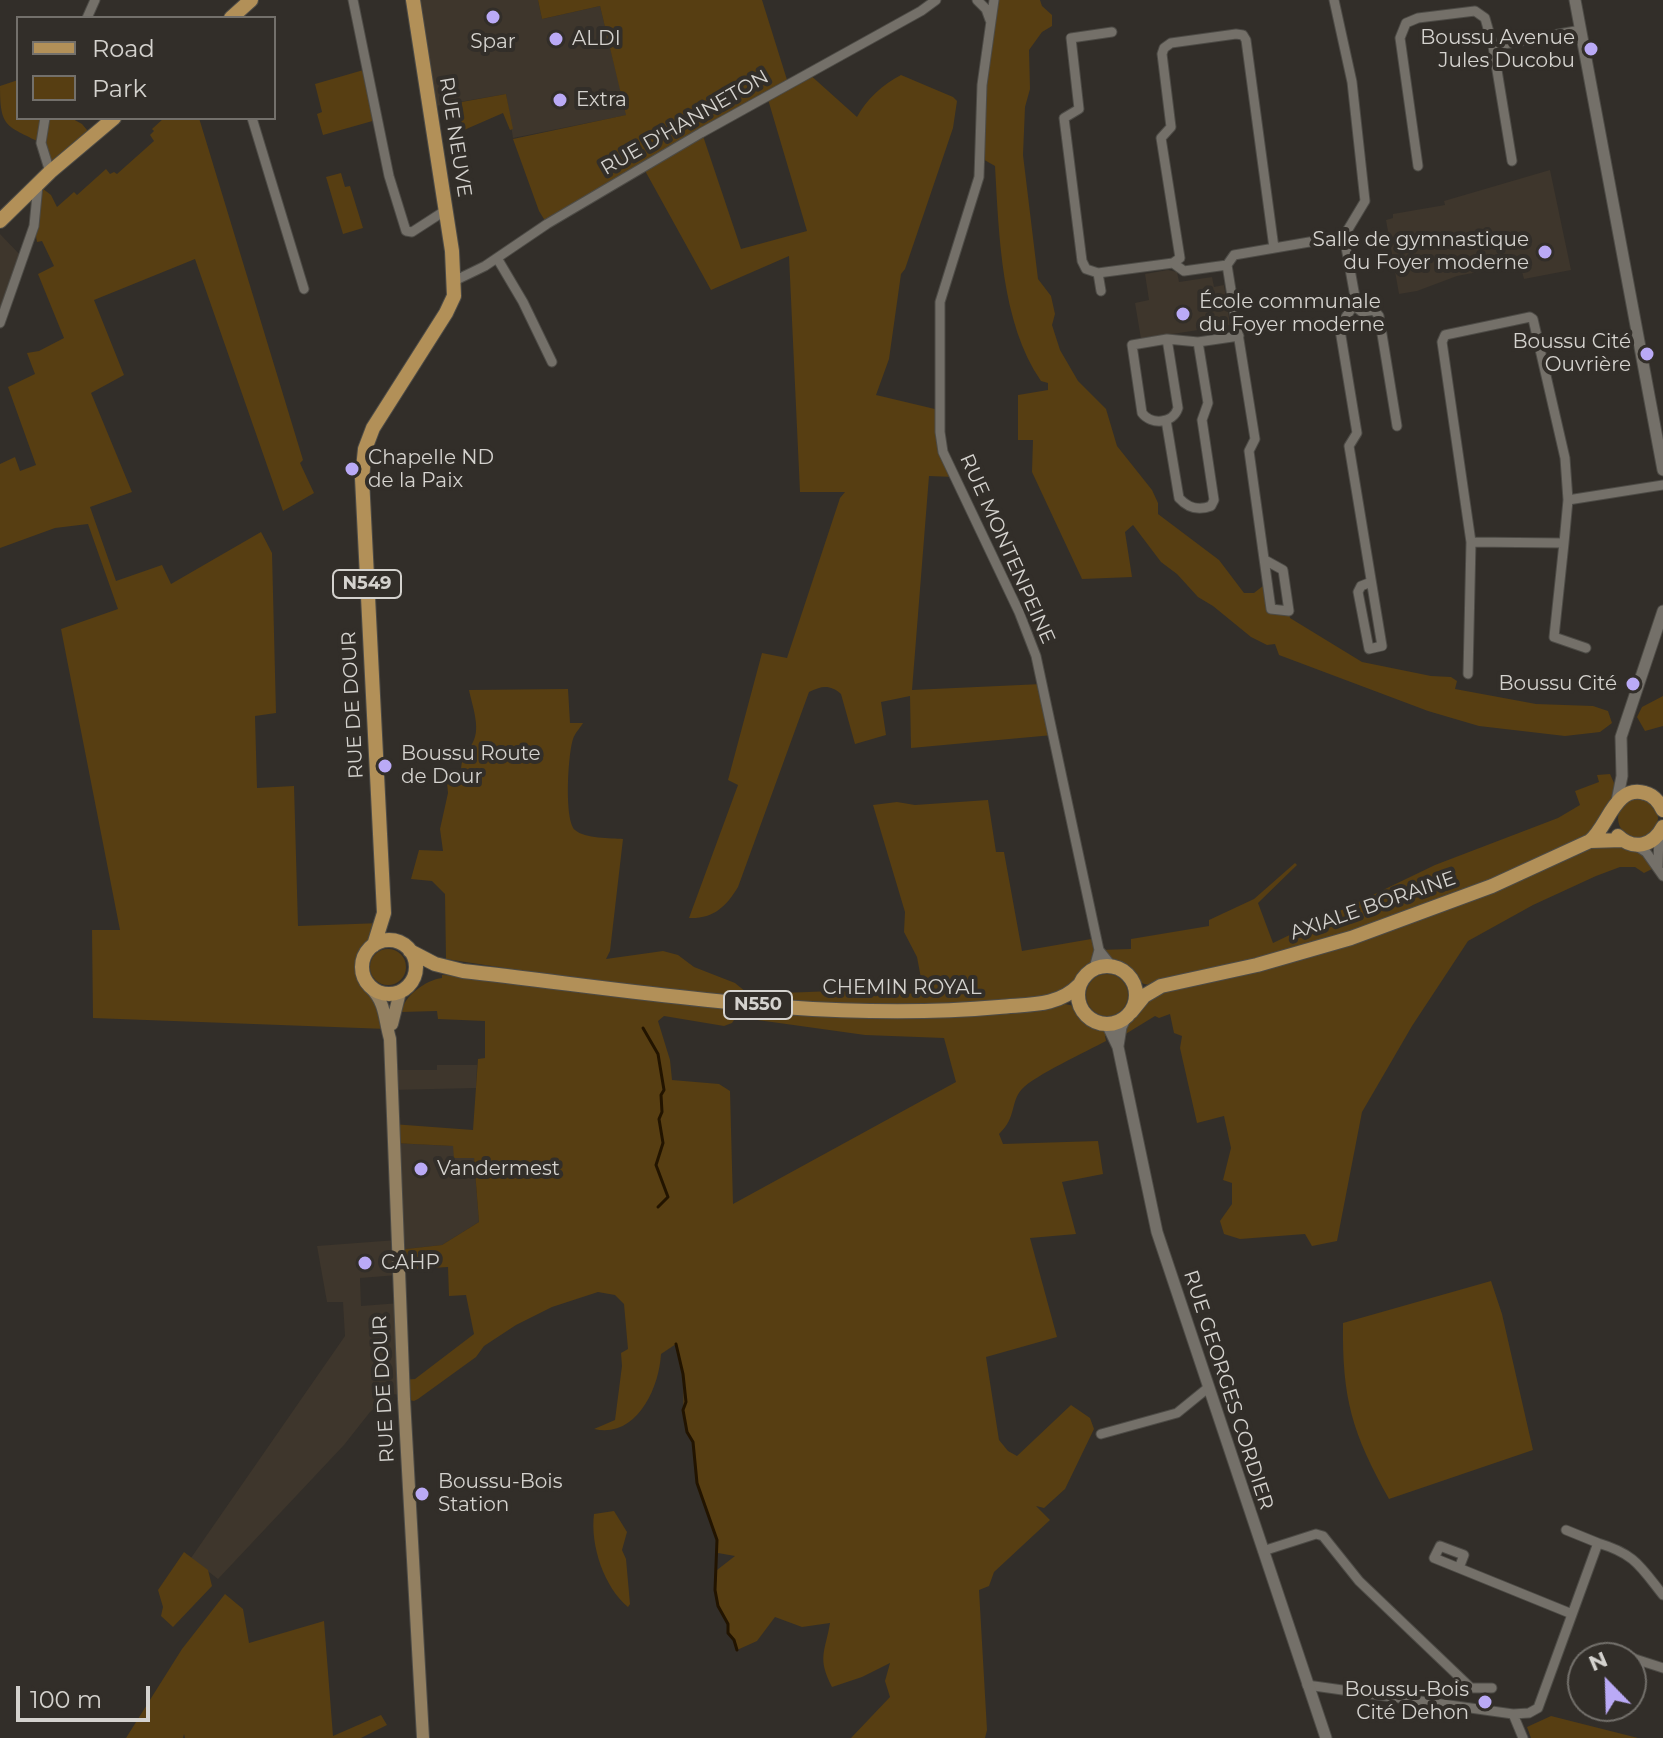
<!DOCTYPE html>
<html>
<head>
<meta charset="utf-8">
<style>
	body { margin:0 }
	#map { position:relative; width:1663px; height:1738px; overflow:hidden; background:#322e29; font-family:Montserrat,sans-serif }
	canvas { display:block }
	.legend { position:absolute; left:16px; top:16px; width:260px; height:104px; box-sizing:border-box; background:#322e29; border:2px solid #73706b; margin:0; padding:10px 14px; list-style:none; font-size:24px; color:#d4d2ce }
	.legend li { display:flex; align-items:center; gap:16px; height:40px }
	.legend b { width:40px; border:2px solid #73706b }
	.north { position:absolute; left:1567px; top:1642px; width:80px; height:80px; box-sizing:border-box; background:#322e29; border:2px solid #73706b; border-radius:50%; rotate:337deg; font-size:22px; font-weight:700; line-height:32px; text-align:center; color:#d4d2ce }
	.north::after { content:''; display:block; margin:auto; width:28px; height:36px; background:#baaaf6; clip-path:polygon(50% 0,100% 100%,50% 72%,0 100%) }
	.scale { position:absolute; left:16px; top:1686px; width:134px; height:36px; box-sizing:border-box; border:4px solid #d4d2ce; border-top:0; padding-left:10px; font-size:24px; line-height:28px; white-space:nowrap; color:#d4d2ce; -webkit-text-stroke:6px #322e29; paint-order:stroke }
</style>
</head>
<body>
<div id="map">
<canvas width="1663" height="1738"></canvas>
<ul class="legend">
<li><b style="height:10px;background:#b29058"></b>Road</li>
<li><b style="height:22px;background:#573e12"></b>Park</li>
</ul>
<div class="north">N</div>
<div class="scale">100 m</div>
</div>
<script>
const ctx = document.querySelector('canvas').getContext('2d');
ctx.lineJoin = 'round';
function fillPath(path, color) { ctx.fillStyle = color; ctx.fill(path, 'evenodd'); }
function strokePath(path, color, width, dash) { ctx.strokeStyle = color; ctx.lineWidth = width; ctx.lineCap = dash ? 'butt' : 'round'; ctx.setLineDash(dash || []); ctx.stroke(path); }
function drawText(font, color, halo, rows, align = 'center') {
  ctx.font = font + ' Montserrat,sans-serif'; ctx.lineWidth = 8; ctx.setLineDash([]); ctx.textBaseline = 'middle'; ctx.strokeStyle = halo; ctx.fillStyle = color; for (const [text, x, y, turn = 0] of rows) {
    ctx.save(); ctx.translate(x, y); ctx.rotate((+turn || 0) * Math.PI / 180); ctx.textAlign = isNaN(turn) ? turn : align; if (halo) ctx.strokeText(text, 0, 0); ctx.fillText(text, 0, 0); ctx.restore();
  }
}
fillPath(new Path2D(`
	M413,0H538L542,19L600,6L627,115L513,138L506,94L430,107Z
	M1550,170L1571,270L1524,279L1520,264L1457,276L1417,291L1399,294L1386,220L1393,218V214L1445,205L1444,201Z
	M0,234L23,258L0,323Z
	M1168,270L1177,272L1179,282L1212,277L1214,287L1224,285L1230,325L1141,339L1135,303L1149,300L1145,274Z
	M437,1065H477L476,1088L392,1090L391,1070H437Z
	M393,1143L454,1146L474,1158L479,1222L442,1245L398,1250V1275L360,1278L361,1306L400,1303L404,1395L390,1394L370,1412L344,1445L218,1579L191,1558L345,1336L343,1302H327L317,1246L397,1240Z`), '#3e362c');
fillPath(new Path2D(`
	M538,0H762L788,83L808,73L857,117C866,100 883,84 901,75L953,97L957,101L953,128L905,269L901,274L889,359L876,395L939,410L940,432L954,477L929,476L912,690L1042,684L1053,735L911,748L910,696L881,702L886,735L855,744L841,694C830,684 821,686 809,692L738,887C726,907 713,919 689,918L738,785L728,780L762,653L787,658L840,498L845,492H800L789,256L711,290L643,167L547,224L539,211L513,139L626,115L600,6L542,19ZM767,96L807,231L741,249L702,133Z
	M994,0H1040L1042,6L1052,15V26L1042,32L1029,50L1030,89L1025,107L1023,155L1038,279L1051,296L1055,314L1052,325L1060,350L1078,381L1106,409L1117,446L1152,490L1158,503V514L1219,560L1244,593H1254L1268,582L1272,609L1289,611L1290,618L1362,662L1431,676L1451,677L1457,681L1455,689L1536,704L1593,706L1608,711L1612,723L1600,732L1565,736L1479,726L1428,711L1279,655L1275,644L1267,645L1251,637L1213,606L1198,597L1177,574L1161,562L1133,525L1125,532L1132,577L1082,579L1032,472L1033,440H1018V395L1048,390V383L1041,381C1001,323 999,235 995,166L981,158V101Z
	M367,69L376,120L323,135L317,114L322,112L315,84Z
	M18,80V118H71L82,124L92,136L50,172L41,143C6,125 0,128 0,86Z
	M506,94L513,129L510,130L503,113L464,130L456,103Z
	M164,118H199L303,460L300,463L314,493L283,511L195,259L94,300L124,375L91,393L132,492L90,507L116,581L162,565L171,584L261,532L272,553L276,713L255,716L257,788L294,786L298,926L382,923L362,965L365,981L381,999L387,1029L93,1018L92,930H120L61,629L118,609L88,524L55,528L0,548V464L15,457L20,471L36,465L8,387L35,374L27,353L39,351L64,338L38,274L54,266L42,241L37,242L34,226L38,185L51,195L57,207L74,192L77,195L106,169L110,174L114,172L117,174L154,141L150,135L154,131L152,129Z
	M341,173L345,187L350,186L363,228L343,234L326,177Z
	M568,689L570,723H583C580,728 575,733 573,739C568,754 564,820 575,830C585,839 611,838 623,839L610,951L606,959L663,951L678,955L694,967L735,983L746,992L777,997L782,993L834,991L924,994L917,957L904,932L905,912L873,805L897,802L915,805L988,800L996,852H1004L1022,951L1097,938L1100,950L1131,949V939L1209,926V920L1254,899L1295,863L1297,865L1258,903L1273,943L1435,865L1558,818L1580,805L1575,791L1599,782L1597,775L1610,774L1614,783L1622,776L1600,832L1622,840L1658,866L1644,873L1635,867H1620L1596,876L1533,905L1468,941L1412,1026L1362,1112L1337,1241L1312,1246L1305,1234L1240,1239L1224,1234L1220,1221L1232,1204V1183L1223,1180L1231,1148L1224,1116L1197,1123L1180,1048L1182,1036L1174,1033L1170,1014L1159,1018L1155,1016L1119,1038L1150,985C1131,982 1132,974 1118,967C1097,958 1089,976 1076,987C1070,993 1062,997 1056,1002L1074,1006L1092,1020L1107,1024L1112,1033L1105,1036L1106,1041C1087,1051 1034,1076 1022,1089C1010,1102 1017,1117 999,1134L1003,1144L1098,1141L1103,1174L1062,1182L1076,1234L1030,1238L1057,1337L986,1357L999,1440L1008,1451L1017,1456L1071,1405L1090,1418L1094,1429L1065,1489L1044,1508L1036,1506L1050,1520L994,1572L989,1586L979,1590L987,1730L985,1738H851L890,1697L885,1681L890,1663L862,1677L832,1687C817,1658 825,1652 830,1623L802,1627L775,1617L757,1641L737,1650L734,1640L728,1633C728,1621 723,1617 719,1606C714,1595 716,1582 717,1570L735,1556L718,1553C716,1528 702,1507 697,1483C695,1471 696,1458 693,1446C691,1434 682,1424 683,1411C685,1385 682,1370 676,1344L661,1354C659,1389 636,1439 594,1429L615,1420L622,1366L621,1353L628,1349L624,1304L615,1295L598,1292L552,1307L516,1325L484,1346L476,1357L418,1399L414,1401L404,1399L403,1380L415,1379L474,1334L466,1295L449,1296L448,1267L398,1270L397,1250L442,1245L479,1222L474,1158H454L453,1146L393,1143L392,1124L473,1130L478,1059L485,1058V1021L438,1019L437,1011L401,1012C405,995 426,980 442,978V975L577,979L446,959L445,894L432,881L411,879L419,850L443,851L440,829L448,793L446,772L461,771C462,753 466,756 473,742C481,728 472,705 469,690ZM664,1016L724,1026L732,1023L736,1017L865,1035L944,1038L956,1082L733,1204L730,1091L719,1084L672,1080L670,1060L658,1021Z
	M1663,696V726L1645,731L1637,717L1642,707Z
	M1618 818a20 20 0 1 1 40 0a20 20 0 1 1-40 0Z
	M370 967a18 18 0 1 1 36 0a18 18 0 1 1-36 0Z
	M1086 995a21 21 0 1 1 42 0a21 21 0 1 1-42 0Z
	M1491,1281L1502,1314L1533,1450L1389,1499C1352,1433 1342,1399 1343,1323Z
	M614,1511L627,1532L622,1550L626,1559L630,1604L628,1607C604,1587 590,1545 594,1514Z
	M184,1552L208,1570L212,1586L173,1627L161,1616L163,1607L158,1590Z
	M225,1594L243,1609L249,1643L324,1621L333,1736L381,1715L387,1725L361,1738H185L184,1734L183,1738H126L182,1649Z
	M1551,1716L1638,1738H1531L1527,1727Z`), '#573e12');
strokePath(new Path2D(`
	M643,1028L658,1054L664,1090L661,1095L662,1112L659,1119L663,1143L656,1165L668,1197L658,1207
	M676,1344L683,1374L686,1402L683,1410L687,1432L693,1442L697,1483L717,1540L715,1590L718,1606L728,1624V1633L734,1640L737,1650`), '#221400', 3);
const minor = new Path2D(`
	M353,0L389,176L406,231L412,232L446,210
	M977,0L986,9L990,20
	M994,0L982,85L979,177L940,302V432L943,452L1019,612L1036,656L1099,950L1111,965
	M87,18L95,0
	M1112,32L1071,38L1079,109L1064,118L1082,261L1086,269L1098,273L1173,263L1184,271L1227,265L1234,255L1344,236L1365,201L1352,82L1334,0
	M1493,46L1512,161
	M45,118L41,143L50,172
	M252,118L304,289
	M1418,166L1400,38L1406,23L1418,18L1475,11L1485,18L1493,46L1581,30
	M1344,236L1357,308L1362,312L1374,310L1379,316L1397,426
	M497,258L523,302L552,362
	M1173,263L1180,258L1161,138L1171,127L1162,54L1164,48L1171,43L1236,34L1243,35L1246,40L1274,248
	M1227,265L1255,439L1249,451L1271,609L1289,611L1283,570L1265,560
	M1098,273L1101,291
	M454,281L485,266L547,224L701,133L921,11L936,0
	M1355,303L1342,323L1340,330L1357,433L1349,446L1382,646L1369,649L1358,592L1361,586L1371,582
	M0,323L34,226L38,185
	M1167,339L1178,408C1173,424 1151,425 1142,413L1132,345L1167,339L1198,342L1239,336
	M1166,420L1179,498C1188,508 1198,511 1211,506L1214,500L1202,420L1208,403L1198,342
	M1568,500L1663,485
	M1471,542L1564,543L1554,637L1586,648
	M1468,674L1471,542L1442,342L1445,335L1530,317L1533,319L1565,458L1568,500L1564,543
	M1635,845L1646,852L1663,876
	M1658,866L1659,835
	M1094,968L1099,950
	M1101,1434L1177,1413L1209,1387
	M1566,1530L1598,1543
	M1263,1551L1316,1534L1323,1536L1359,1581L1471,1688H1492
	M1459,1568L1464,1555L1440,1546L1434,1558L1572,1614
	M1632,1658L1663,1668
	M1307,1685L1513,1714L1529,1713L1538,1708L1598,1543C1635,1554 1640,1566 1663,1595
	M1513,1714L1523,1738`);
const tertiary = new Path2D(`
	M1575,0L1663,470
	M1617,801L1622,776L1621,737L1663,611
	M1107,1024L1118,1047L1157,1232L1326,1738
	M1118,1046L1121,1027L1126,1017`);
const secondary = new Path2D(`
	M371,988C386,1004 384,1018 390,1039L404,1399L423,1738
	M392,1024L400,992`);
const primary = new Path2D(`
	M231,18L251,0
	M0,221L50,172L114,118
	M1618,836C1634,851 1653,846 1663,827
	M1590,841C1608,827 1615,784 1645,793C1654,795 1659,802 1663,810
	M362 967a27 27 0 1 1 54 0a27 27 0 1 1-54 0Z
	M374,945L384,913L362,478L365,449L373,428L446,313L454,296L452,251L413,0
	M410,951L435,964L463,971C640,991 820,1023 999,1007C1027,1004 1058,1007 1079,985
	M1078 995a29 29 0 1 1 58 0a29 29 0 1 1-58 0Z
	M1131,1012L1144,996L1161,986L1257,965L1351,938L1492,886L1590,841L1622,840`);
strokePath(minor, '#4d4b46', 11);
strokePath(tertiary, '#4d4b46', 13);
strokePath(secondary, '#4d4b46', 14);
strokePath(primary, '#4d4b46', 16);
strokePath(minor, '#747069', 9);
strokePath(tertiary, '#747069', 11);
strokePath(secondary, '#938061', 12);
strokePath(primary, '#b29058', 14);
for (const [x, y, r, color] of [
	[493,17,8,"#baaaf6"],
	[556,39,8,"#baaaf6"],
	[1591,49,8,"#baaaf6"],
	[560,100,8,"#baaaf6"],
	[1545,252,8,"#baaaf6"],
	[1183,314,8,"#baaaf6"],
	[1647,354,8,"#baaaf6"],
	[352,469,8,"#baaaf6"],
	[1633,684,8,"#baaaf6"],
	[385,766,8,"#baaaf6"],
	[421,1169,8,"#baaaf6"],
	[365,1263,8,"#baaaf6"],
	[422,1494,8,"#baaaf6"],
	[1485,1702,8,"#baaaf6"]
]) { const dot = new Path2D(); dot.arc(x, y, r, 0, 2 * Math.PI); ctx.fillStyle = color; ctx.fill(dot); strokePath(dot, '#322e29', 3); }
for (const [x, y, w] of [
	[367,584,68],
	[758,1005,68]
]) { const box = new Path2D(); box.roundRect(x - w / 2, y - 14, w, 28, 6); ctx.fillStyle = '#322e29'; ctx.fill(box); strokePath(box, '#d4d2ce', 2); }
drawText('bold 18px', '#d4d2ce', null, [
	["N549",367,584],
	["N550",758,1005]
]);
drawText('20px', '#d4d2ce', '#322e29', [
	["Boussu Avenue",1575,38,"right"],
	["Jules Ducobu",1575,61,"right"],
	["ALDI",572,39],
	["Spar",493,42,"center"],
	["Extra",576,100],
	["Salle de gymnastique",1529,240,"right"],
	["du Foyer moderne",1529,263,"right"],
	["École communale",1199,302],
	["du Foyer moderne",1199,325],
	["Boussu Cité",1631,342,"right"],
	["Ouvrière",1631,365,"right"],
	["Chapelle ND",368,458],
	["de la Paix",368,481],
	["Boussu Cité",1617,684,"right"],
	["Boussu Route",401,754],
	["de Dour",401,777],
	["Vandermest",437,1169],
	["CAHP",381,1263],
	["Boussu-Bois",438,1482],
	["Station",438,1505],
	["Boussu-Bois",1469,1690,"right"],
	["Cité Dehon",1469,1713,"right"]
], 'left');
drawText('20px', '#d4d2ce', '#322e29', [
	["RUE D'HANNETON",685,123,-30],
	["RUE NEUVE",455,137,81],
	["RUE MONTENPEINE",1007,549,66],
	["RUE DE DOUR",353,705,-93],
	["AXIALE BORAINE",1373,906,-19],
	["CHEMIN ROYAL",902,988],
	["RUE DE DOUR",384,1389,-93],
	["RUE GEORGES CORDIER",1228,1390,72]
]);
</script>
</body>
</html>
